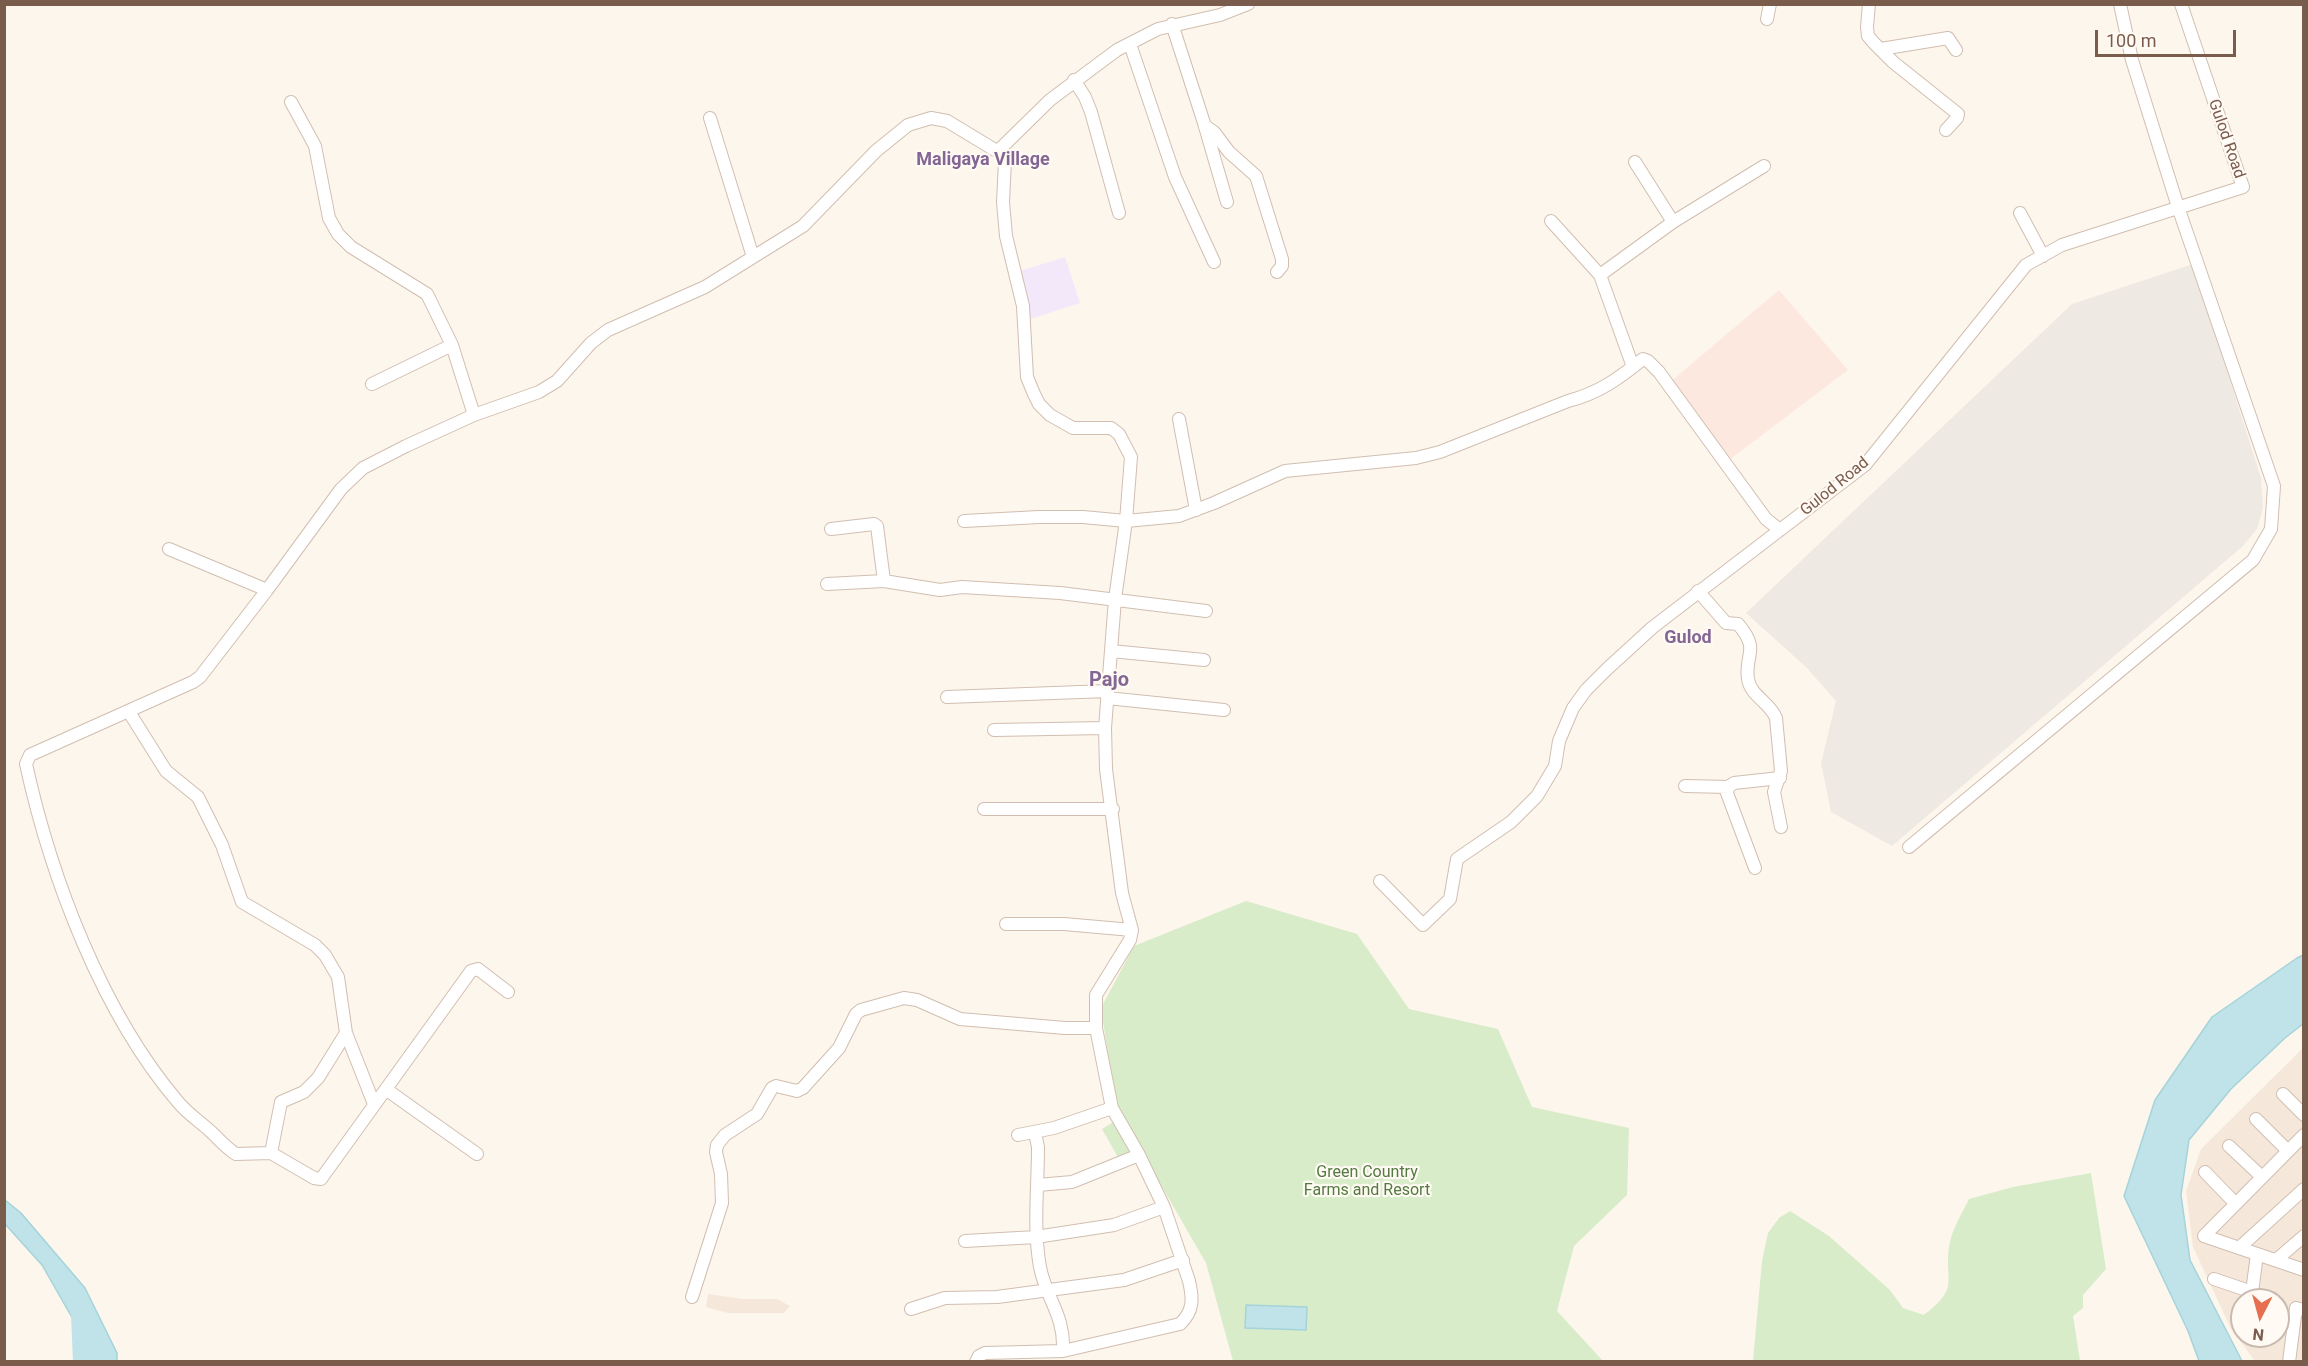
<!DOCTYPE html>
<html>
<head>
<meta charset="utf-8">
<style>
	body { margin:0 }
	#map { position:relative; width:2308px; height:1366px; overflow:hidden; background:#fdf6ec; font-family:Roboto,sans-serif }
	canvas { display:block }
	.frame { position:absolute; inset:0; border:6px solid #7a5c4d; pointer-events:none }
	.north { position:absolute; left:2230px; top:1288px; width:60px; height:60px; box-sizing:border-box; background:#fffaf3; border:2px solid #cabbb1; border-radius:50%; rotate:186deg; font-size:16px; font-weight:700; line-height:24px; text-align:center; color:#7a5c4d }
	.north::after { content:''; display:block; margin:auto; width:21px; height:27px; background:#e76f51; clip-path:polygon(50% 0,100% 100%,50% 72%,0 100%) }
	.scale { position:absolute; left:2095px; top:30px; width:141px; height:27px; box-sizing:border-box; border:3px solid #7a5c4d; border-top:0; padding-left:8px; font-size:18px; line-height:21px; white-space:nowrap; color:#7a5c4d; -webkit-text-stroke:4px #fffaf3; paint-order:stroke }
</style>
</head>
<body>
<div id="map">
<canvas width="2308" height="1366"></canvas>
<div class="frame"></div>
<div class="north">N</div>
<div class="scale">100 m</div>
</div>
<script>
const ctx = document.querySelector('canvas').getContext('2d');
ctx.lineJoin = 'round';
function fillPath(path, color) { ctx.fillStyle = color; ctx.fill(path, 'evenodd'); }
function strokePath(path, color, width, dash) { ctx.strokeStyle = color; ctx.lineWidth = width; ctx.lineCap = dash ? 'butt' : 'round'; ctx.setLineDash(dash || []); ctx.stroke(path); }
function drawText(font, color, halo, rows, align = 'center') {
  ctx.font = font + ' Roboto,sans-serif'; ctx.lineWidth = 4.5; ctx.setLineDash([]); ctx.textBaseline = 'middle'; ctx.strokeStyle = halo; ctx.fillStyle = color; for (const [text, x, y, turn = 0] of rows) {
    ctx.save(); ctx.translate(x, y); ctx.rotate((+turn || 0) * Math.PI / 180); ctx.textAlign = isNaN(turn) ? turn : align; if (halo) ctx.strokeText(text, 0, 0); ctx.fillText(text, 0, 0); ctx.restore();
  }
}
fillPath(new Path2D(`
	M2303,1048V1361H2255L2231,1329L2193,1247L2186,1191L2201,1149ZM2242,1300H2278V1336H2242Z
	M708,1294L743,1299H777L790,1306L784,1313H728L706,1307Z`), '#f5e8da');
fillPath(new Path2D(`
	M1779,290L1848,370L1729,460L1669,383Z`), '#fde8e0');
fillPath(new Path2D(`
	M2193,264L2261,478L2263,508L2257,529L2243,546L1892,846L1831,812L1821,763L1836,701L1807,668L1746,613L2072,304Z`), '#efe9e4');
fillPath(new Path2D(`
	M1065,257L1080,303L1027,320L1017,272Z`), '#f3e8fa');
fillPath(new Path2D(`
	M1246,901L1357,934L1409,1009L1498,1029L1532,1107L1629,1128L1627,1195L1574,1246L1557,1311L1603,1361H1233L1206,1263L1116,1107L1101,1008L1134,946Z
	M1118,1119L1137,1152L1120,1161L1102,1129Z
	M2091,1173L2106,1269L2083,1295V1308L2073,1316L2080,1361H1753L1762,1261L1768,1233L1779,1218L1790,1211L1829,1236L1890,1290L1903,1308L1924,1315C1963,1285 1942,1281 1950,1242C1953,1227 1963,1212 1969,1199L2013,1187Z`), '#d8ecc9');
const water = new Path2D(`
	M2303,955V1024L2285,1038L2231,1089L2189,1140L2181,1195L2190,1260L2242,1361H2199L2188,1331L2124,1196L2155,1100L2212,1017L2297,958Z
	M5,1200L21,1213L85,1288L117,1353V1361H86L78,1328L42,1265L5,1224Z
	M1246,1305L1307,1307L1306,1330L1245,1328Z`);
fillPath(water, '#bfe3e8');
strokePath(water, '#a5d3da', 1.5);
strokePath(new Path2D(`
	M79,1314L81,1362`), '#bfe3e8', 16);
const minor = new Path2D(`
	M1869,4L1867,27L1868,36L1873,42L1893,62L1958,114L1957,118L1946,130
	M1767,19L1770,4
	M1172,24L1204,123L1227,202
	M1130,44L1175,177L1214,262
	M1881,49L1948,38L1956,50
	M1074,80L1085,97L1091,112L1119,213
	M291,102L315,146L329,218L338,234L351,247L427,294L452,345L474,415
	M710,118L753,257
	M1205,126L1214,132L1229,152L1256,176L1282,259V266L1277,272
	M999,150L1050,100L1117,50L1158,29L1220,15L1248,4
	M1635,162L1673,222
	M2020,213L2043,256
	M1551,221L1600,275
	M1633,367L1600,275L1673,222L1764,166
	M372,384L452,345
	M1179,419L1196,510
	M964,521L1039,517H1083L1126,521L1179,516L1214,503L1285,471L1416,458L1440,452L1568,401C1599,393 1618,379 1643,359L1648,361L1659,372L1766,519L1780,530
	M831,529L874,524L877,526L884,581
	M169,549L267,590
	M827,584L884,581L940,590L962,587L1060,593L1206,611
	M1698,591L1726,623L1738,624C1761,651 1744,654 1748,679C1751,697 1770,702 1776,718L1781,771L1774,792L1781,827
	M1111,651L1204,660
	M947,697L1107,691
	M1107,698L1224,710
	M129,712L166,771L198,797L222,845L242,902L315,945L325,955L338,977L346,1033L374,1104
	M994,730L1105,728
	M1685,786L1729,787
	M984,809H1113
	M1909,847L2253,560L2271,529L2274,486L2178,207L2132,60L2120,4
	M1755,868L1727,793L1728,787L1734,783L1780,778
	M1380,881L1423,925L1450,899L1457,859L1511,822L1537,796L1555,766L1559,741L1573,708L1586,690L1607,669L1653,627L1865,465L2026,265L2062,245L2243,187L2181,4
	M1006,924H1064L1132,930
	M508,992L478,969L471,971L321,1179L314,1178L271,1153L236,1154C226,1148 218,1138 209,1130C199,1121 187,1113 178,1102C102,1013 51,878 26,764L30,755L193,682L200,677L267,590L341,489L363,468L406,446L474,415L539,392L557,381L591,343L608,330L705,287L803,226L876,151L908,125L931,118L947,121L995,150H999L1005,161L1003,202L1006,236L1023,306L1027,377L1034,394L1039,404L1050,415L1073,428H1111L1119,434L1131,457L1126,521L1115,599L1105,728L1106,769L1122,893L1132,930L1130,940L1096,995V1028L1112,1108L1139,1155L1164,1207L1189,1281C1193,1298 1194,1311 1180,1324L1063,1351
	M387,1090L477,1154
	M2283,1094L2304,1115
	M2256,1119L2288,1151
	M1018,1135L1054,1128L1112,1108
	M2304,1135L2204,1236L2304,1270
	M2229,1146L2262,1177
	M271,1153L281,1102L304,1092L318,1078L346,1033
	M2205,1172L2236,1204
	M1038,1185L1072,1182L1139,1155
	M965,1241L1036,1237L1114,1225L1164,1207
	M2239,1248L2304,1189
	M2276,1260L2304,1236
	M2214,1279L2252,1292
	M692,1297L722,1203L721,1174L716,1152L717,1145L725,1135L757,1114L772,1088L776,1086L797,1091L803,1088L839,1048L856,1014L861,1010L904,998L917,1000L960,1019L1065,1028H1096
	M2251,1300L2257,1254
	M911,1309L945,1298L997,1297L1124,1280L1183,1260
	M976,1362L979,1356L985,1353L1063,1351C1065,1315 1046,1299 1040,1267C1033,1228 1038,1187 1038,1147L1035,1133
	M2289,1362L2296,1308L2304,1310`);
strokePath(minor, '#d1beb0', 14);
strokePath(minor, '#fff', 12);
drawText('16px', '#7a5c4d', '#fffaf3', [
	["Gulod Road",2226,139,71],
	["Gulod Road",1835,487,-39]
]);
drawText('16px', '#537a41', '#fffaf3', [
	["Green Country",1367,1173],
	["Farms and Resort",1367,1191]
]);
drawText('bold 18px', '#846695', '#fffaf3', [
	["Maligaya Village",983,160],
	["Gulod",1688,638]
]);
drawText('bold 20px', '#846695', '#fffaf3', [
	["Pajo",1109,681]
]);
</script>
</body>
</html>
